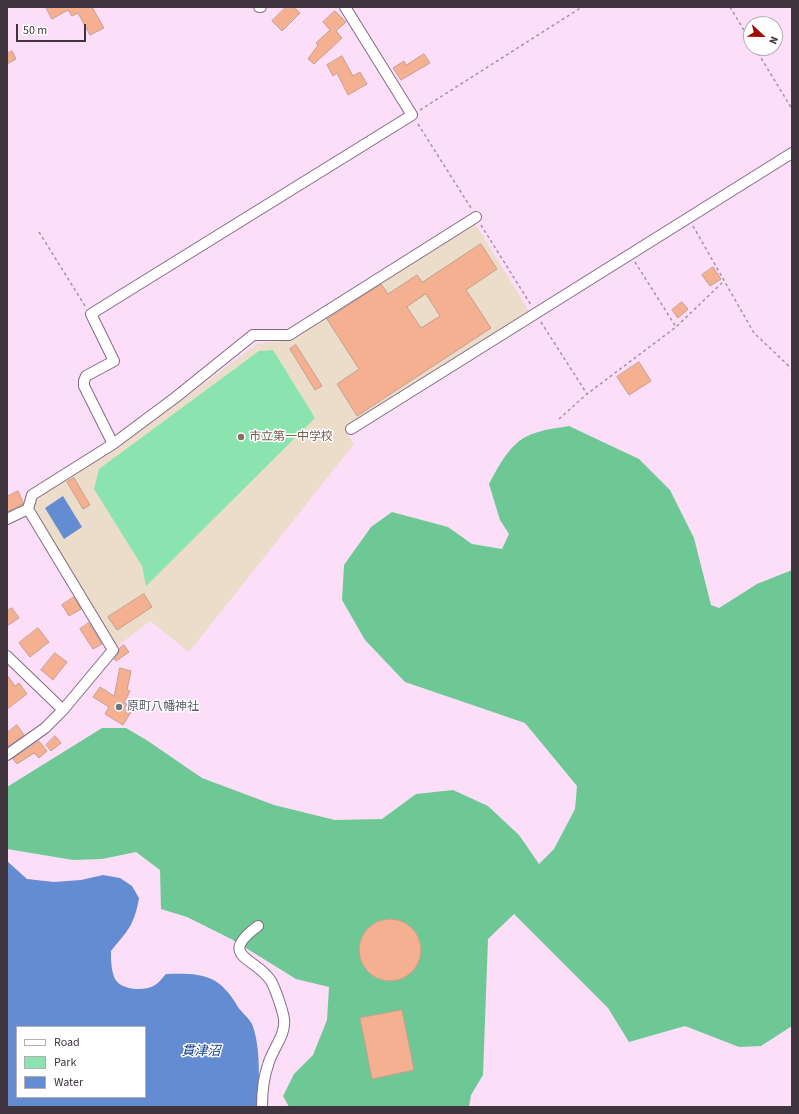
<!DOCTYPE html>
<html>
<head>
<meta charset="utf-8">
<style>
	body { margin:0 }
	#map { position:relative; width:799px; height:1114px; overflow:hidden; background:#fcdef9; font-family:"Source Sans 3",sans-serif }
	canvas { display:block }
	.frame { position:absolute; inset:0; border:8px solid #40343f; pointer-events:none }
	.legend { position:absolute; left:16px; top:1026px; width:130px; height:72px; box-sizing:border-box; background:#fff; border:1px solid #b3aeb2; margin:0; padding:5px 7px; list-style:none; font-size:12px; color:#40343f }
	.legend li { display:flex; align-items:center; gap:8px; height:20px }
	.legend b { width:20px; border:1px solid #b3aeb2 }
	.north { position:absolute; left:743px; top:16px; width:40px; height:40px; box-sizing:border-box; background:#fff; border:1px solid #b3aeb2; border-radius:50%; rotate:112deg; font-size:11px; font-weight:700; line-height:16px; text-align:center; color:#40343f }
	.north::after { content:''; display:block; margin:auto; width:14px; height:18px; background:#a30b07; clip-path:polygon(50% 0,100% 100%,50% 72%,0 100%) }
	.scale { position:absolute; left:16px; top:24px; width:70px; height:18px; box-sizing:border-box; border:2px solid #40343f; border-top:0; padding-left:5px; font-size:12px; line-height:14px; white-space:nowrap; color:#40343f; -webkit-text-stroke:3px #fff; paint-order:stroke }
</style>
</head>
<body>
<div id="map">
<canvas width="799" height="1114"></canvas>
<div class="frame"></div>
<ul class="legend">
<li><b style="height:5px;background:#fff"></b>Road</li>
<li><b style="height:11px;background:#8be4b0"></b>Park</li>
<li><b style="height:11px;background:#648cd2"></b>Water</li>
</ul>
<div class="north">N</div>
<div class="scale">50 m</div>
</div>
<script>
const ctx = document.querySelector('canvas').getContext('2d');
ctx.lineJoin = 'round';
function fillPath(path, color) { ctx.fillStyle = color; ctx.fill(path, 'evenodd'); }
function strokePath(path, color, width, dash) { ctx.strokeStyle = color; ctx.lineWidth = width; ctx.lineCap = dash ? 'butt' : 'round'; ctx.setLineDash(dash || []); ctx.stroke(path); }
function drawText(font, color, halo, rows, align = 'center') {
  ctx.font = font + ' "Source Sans 3","Noto Sans JP",sans-serif'; ctx.lineWidth = 3; ctx.setLineDash([]); ctx.textBaseline = 'middle'; ctx.strokeStyle = halo; ctx.fillStyle = color; for (const [text, x, y, turn = 0] of rows) {
    ctx.save(); ctx.translate(x, y); ctx.rotate((+turn || 0) * Math.PI / 180); ctx.textAlign = isNaN(turn) ? turn : align; if (halo) ctx.strokeText(text, 0, 0); ctx.fillText(text, 0, 0); ctx.restore();
  }
}
fillPath(new Path2D(`
	M474,222L529,311L345,430L354,444L189,652L150,621L115,648L32,508L36,498L112,452L257,344L288,340Z`), '#ecdcca');
fillPath(new Path2D(`
	M273,350L315,418L146,586L142,566L94,489L99,469L259,351Z`), '#8be4b0');
fillPath(new Path2D(`
	M569,426L639,459L670,490L694,538L711,605L719,608L757,584L792,570V1026L761,1046L739,1047L685,1026L629,1042L608,1008L514,914L488,939L483,1075L471,1095L469,1107H289L283,1096L294,1074L313,1055L327,1020L329,987L296,979L233,940L187,917L161,909L160,870L136,852L102,859L73,860L7,849V787L102,728H126L148,741L202,778L274,805L335,820L382,819L416,794L453,790L488,806L519,835L539,864L554,849L575,809L577,786L525,723L405,682L365,640L342,600L344,565L371,527L392,512L448,527L472,544L502,549L509,534L500,520L489,484C500,464 511,440 535,433C546,429 558,428 569,426Z`), '#6ec895');
fillPath(new Path2D(`
	M63,496L82,527L64,539L45,508Z
	M7,861L27,879L54,882L81,880L103,875L120,878L132,886L139,898C134,926 128,930 111,951C111,960 111,970 115,979C121,990 145,992 155,985C159,983 162,978 166,974C202,973 219,974 238,1007C242,1013 249,1018 252,1024C261,1046 259,1083 258,1107H7ZM17,1027H145V1097H17Z`), '#648cd2');
const building = new Path2D(`
	M46,7H92L104,28L90,35L78,13L72,16L68,10L52,19Z
	M286,7H294L300,13L282,31L272,21Z
	M335,11L346,22L336,31L342,38L314,64L308,59L318,45L316,43L330,30L323,22Z
	M12,51L16,59L7,64V54Z
	M424,54L430,63L401,80L393,68L404,61L406,65Z
	M342,56L353,76L360,72L367,84L348,95L337,73L333,76L327,65Z
	M481,244L497,269L466,290L491,328L357,416L337,384L359,369L327,319L381,284L388,294L417,275L422,282ZM426,294L440,316L421,328L407,307Z
	M713,267L721,279L710,286L702,275Z
	M682,302L688,309L678,318L672,310Z
	M296,345L322,386L315,390L290,349Z
	M639,362L651,381L629,395L617,377Z
	M74,478L90,505L83,509L67,482Z
	M18,491L23,502V504L7,512V497Z
	M144,594L152,607L117,630L108,617Z
	M74,597L81,609L69,616L62,605Z
	M12,608L19,618L7,626V611Z
	M89,623L102,644L93,649L80,629Z
	M38,628L49,642L30,657L19,643Z
	M124,645L129,652L116,661L114,659L118,654L119,649Z
	M55,653L67,662L53,680L41,670Z
	M120,668L131,671L127,690L130,691L124,703L127,704L124,709L131,712L123,725L105,714L109,707L93,697L100,687L114,696Z
	M7,675L15,686L19,683L27,694L7,709Z
	M17,725L24,735L7,747V733Z
	M55,736L61,743L51,751L46,745Z
	M39,741L47,751L39,758L34,753L17,764L13,759Z
	M359 950a31 31 0 1 1 62 0a31 31 0 1 1-62 0Z
	M402,1010L414,1070L372,1079L360,1018Z`);
fillPath(building, '#f5b091');
strokePath(building, '#c4a090', 1);
const minor = new Path2D(`
	M259,7H261
	M351,429L792,153
	M113,444L176,397L253,335H289L476,217
	M7,519L28,509L32,495L113,444L84,386V381L86,376L114,361L91,314L412,115L345,7
	M7,656L63,710
	M7,755L45,728L63,710L113,650L28,509
	M258,926C216,957 256,957 271,981C275,988 283,1011 284,1019C286,1036 272,1049 268,1065C263,1079 262,1092 262,1107`);
strokePath(minor, '#846a81', 12);
strokePath(new Path2D(`
	M730,7L751,42
	M755,48L792,109
	M420,110L582,7
	M418,124L471,208
	M481,225L531,305
	M693,226L754,333L792,369
	M39,232L85,306
	M635,262L676,327
	M541,322L587,394
	M559,419L587,394L676,327L724,281`), '#a590a3', 1.5, [3, 3]);
strokePath(minor, '#fff', 10);
for (const [x, y, r, color] of [
	[241,437,4,"#8d6e63"],
	[119,707,4,"#6b7280"]
]) { const dot = new Path2D(); dot.arc(x, y, r, 0, 2 * Math.PI); ctx.fillStyle = color; ctx.fill(dot); strokePath(dot, '#fff', 1.5); }
drawText('12px', '#785e54', '#fff', [
	["市立第一中学校",249,437]
], 'left');
drawText('12px', '#5b616d', '#fff', [
	["原町八幡神社",127,707]
], 'left');
drawText('italic 13px', '#0d3c8e', '#fff', [
	["貫津沼",201,1052]
]);
</script>
</body>
</html>
